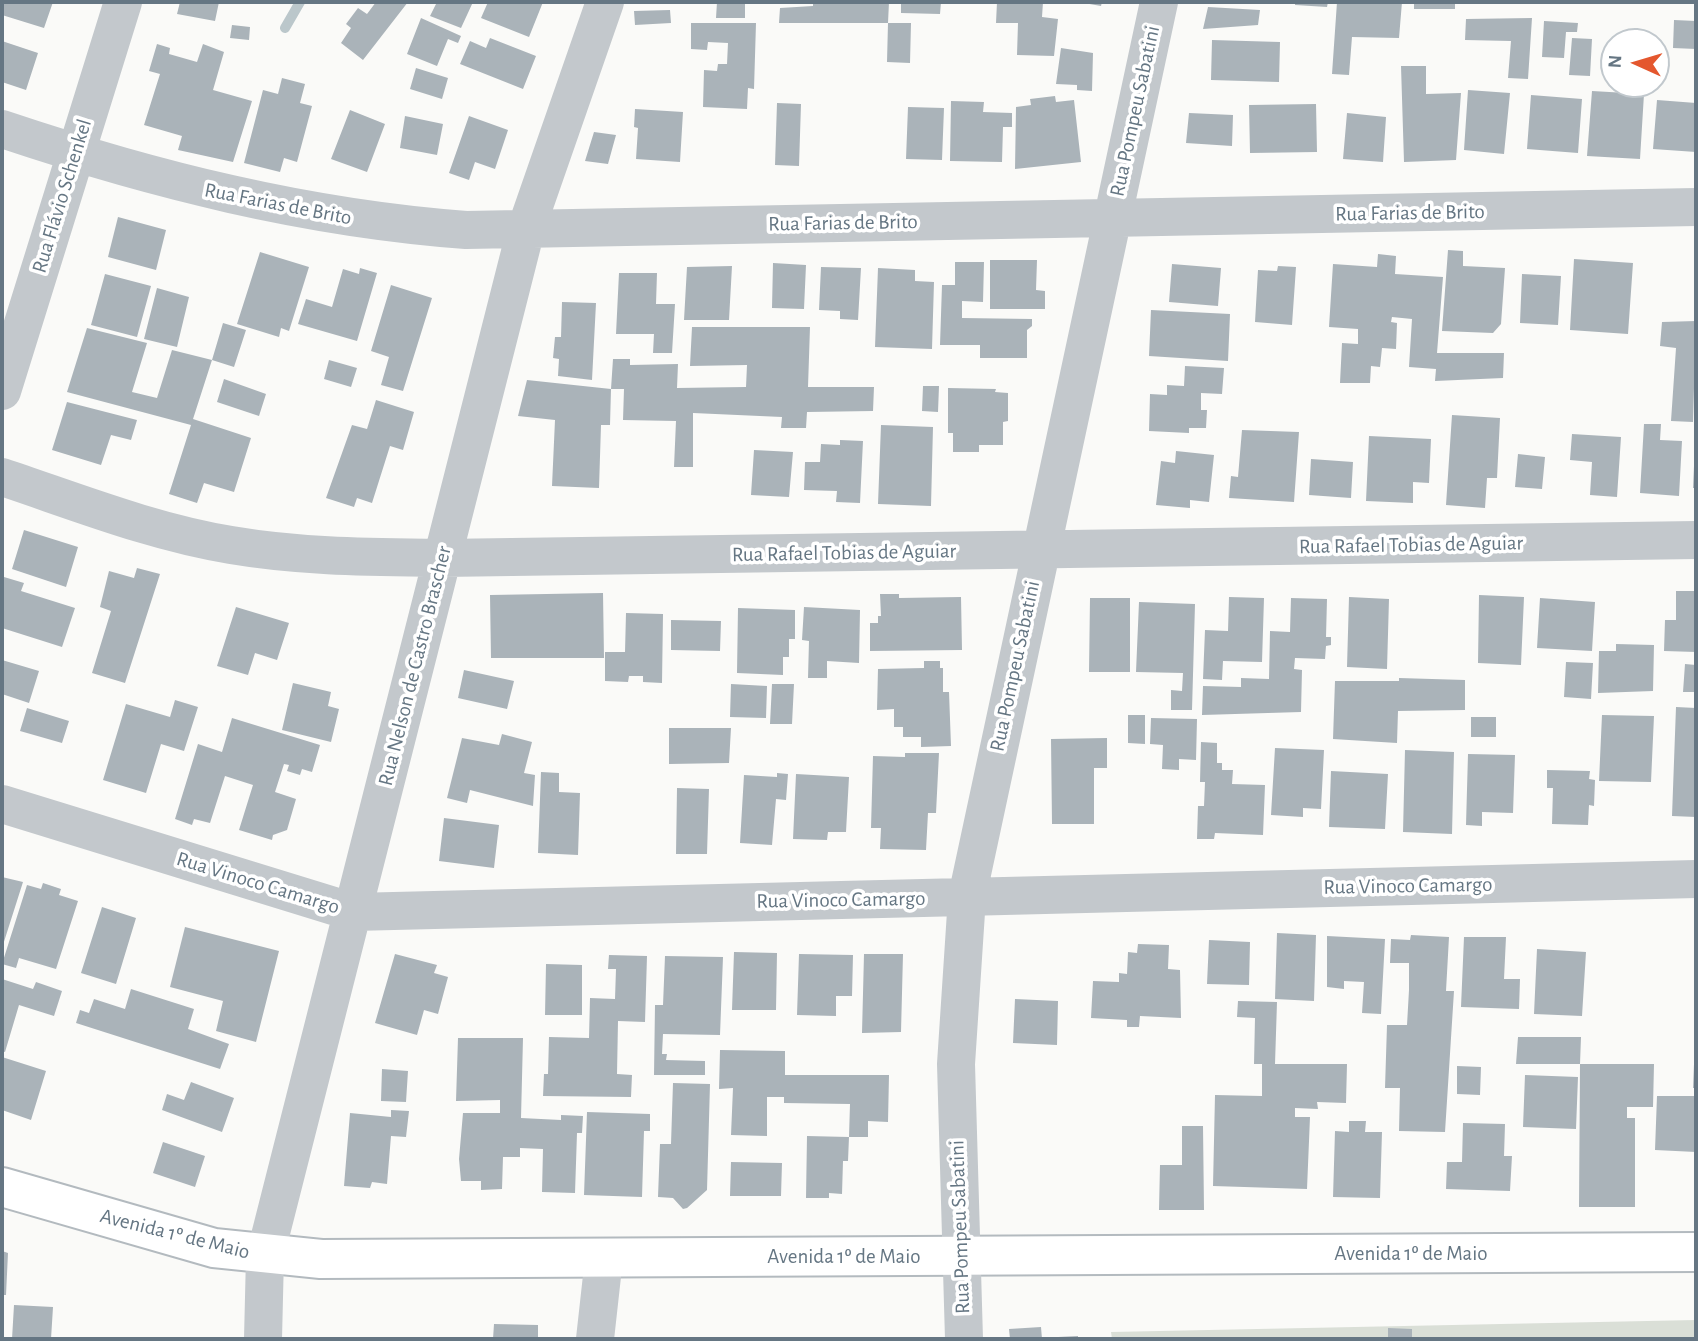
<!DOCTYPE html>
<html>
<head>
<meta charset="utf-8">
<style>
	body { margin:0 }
	#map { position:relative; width:1698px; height:1341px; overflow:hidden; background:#fafaf8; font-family:"Alegreya Sans",sans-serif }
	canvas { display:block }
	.frame { position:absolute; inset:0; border:4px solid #657683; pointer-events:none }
	.north { position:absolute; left:1600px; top:28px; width:70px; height:70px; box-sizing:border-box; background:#fff; border:2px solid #c1c8cd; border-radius:50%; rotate:274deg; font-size:19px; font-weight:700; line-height:28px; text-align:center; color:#657683 }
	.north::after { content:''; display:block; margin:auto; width:24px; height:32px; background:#e4572e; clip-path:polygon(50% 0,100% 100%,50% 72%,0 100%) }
</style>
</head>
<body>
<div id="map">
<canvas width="1698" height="1341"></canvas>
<div class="frame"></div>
<div class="north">N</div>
</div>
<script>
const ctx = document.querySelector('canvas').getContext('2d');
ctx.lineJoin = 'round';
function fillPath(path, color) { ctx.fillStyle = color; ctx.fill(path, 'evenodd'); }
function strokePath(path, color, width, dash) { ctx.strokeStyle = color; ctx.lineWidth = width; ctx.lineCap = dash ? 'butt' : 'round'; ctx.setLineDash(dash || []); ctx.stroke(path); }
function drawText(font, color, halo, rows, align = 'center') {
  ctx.font = font + ' "Alegreya Sans",sans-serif'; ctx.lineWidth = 7; ctx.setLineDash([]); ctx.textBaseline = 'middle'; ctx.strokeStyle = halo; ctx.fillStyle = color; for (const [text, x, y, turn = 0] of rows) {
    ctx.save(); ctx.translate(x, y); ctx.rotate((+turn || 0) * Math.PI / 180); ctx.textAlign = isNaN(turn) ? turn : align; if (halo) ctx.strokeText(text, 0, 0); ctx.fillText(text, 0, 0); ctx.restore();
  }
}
fillPath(new Path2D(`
	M1696,1320V1339H1112L1111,1332Z`), '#dadfd7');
strokePath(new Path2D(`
	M285,28L300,2`), '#bbc7cb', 10);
fillPath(new Path2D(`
	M2,2H53L44,28L2,15Z
	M180,2H219L215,21L177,14Z
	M376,2H408L363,60L341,43L351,28L346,24L358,8L367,14Z
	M437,2H473L461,28L430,16Z
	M488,2H543L529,37L481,18Z
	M717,2H745V18H716Z
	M813,2H889L888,23H779L780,8L813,6Z
	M901,2H941L940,14L901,13Z
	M997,2H1043L1042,17L1058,19L1054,56L1017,55L1018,23H996Z
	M1078,2H1102L1101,6Z
	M1295,2H1328L1327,7L1295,5Z
	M1337,2H1402L1399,38L1352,37L1349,75L1332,74Z
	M1414,2H1455V9H1414Z
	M1208,7L1260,10L1258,25L1203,29Z
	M670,10L671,23L635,25L634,11Z
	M421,18L461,36L458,43L448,39L437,66L407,54Z
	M1532,18L1528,79L1508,78L1511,41L1465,40L1466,19Z
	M1674,20L1696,21V49L1673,48Z
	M1544,21L1578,23L1577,32H1566L1564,58L1542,57Z
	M691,23H756L754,89L748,88L747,109L703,107L704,70L717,71L718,64H727L728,43L708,42L707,50L691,49Z
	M888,23H911L910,63L887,62Z
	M232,25L250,27L249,40L230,38Z
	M490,38L536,56L523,89L460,64L470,41L486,48Z
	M1572,38L1592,39L1590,76L1569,75Z
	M1212,40L1280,42L1279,82L1211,80Z
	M2,41L38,53L26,90L2,82Z
	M157,44L170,48L169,54L197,62L203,44L224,52L213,90L252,101L233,162L178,150L182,136L144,125L160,74L149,71Z
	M1061,48L1093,53L1092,91L1077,90V85L1056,84Z
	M1401,66H1426V94L1461,93L1456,160L1404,162Z
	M416,68L448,78L442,99L410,89Z
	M282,78L305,84L300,103L312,106L297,162L284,158L280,172L244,163L263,90L278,94Z
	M1468,90L1510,93L1504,154L1464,150Z
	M1592,91L1644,94L1640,159L1587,156Z
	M1531,95L1582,99L1578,153L1527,149Z
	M1055,96L1056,102L1074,100L1081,162L1015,169L1016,107L1031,105L1030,99Z
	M1657,100L1696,103V152L1653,149Z
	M951,101L984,102L983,112L1012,113V127H1003L1002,162L950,161Z
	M777,103L801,104L799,166L775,165Z
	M1316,104L1317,152L1250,153L1249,105Z
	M908,107L944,108L942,160L906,159Z
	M635,109L683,112L680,162L636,159L638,128L634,127Z
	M350,110L385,124L367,172L331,159Z
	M1189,113L1233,115L1232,146L1186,143Z
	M1347,113L1386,117L1383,162L1343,159Z
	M405,116L443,124L437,155L400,148Z
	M469,116L508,130L495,169L475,162L469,180L449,173Z
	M594,132L616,135L608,164L585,161Z
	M118,217L166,230L156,270L108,257Z
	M1448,250L1463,251V266L1505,268L1501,324L1493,333L1442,331Z
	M260,252L309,267L289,331L281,328L279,337L237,324Z
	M1378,254L1396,256L1395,274L1443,277L1437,353H1504L1503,378L1435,381L1436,369L1409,367L1412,319L1392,317L1391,322L1397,323L1396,349L1382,348L1380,367L1371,366L1370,383H1340L1342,343L1358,344V329L1329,327L1333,264L1377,267Z
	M1574,259L1633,263L1628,334L1570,330Z
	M990,260H1037L1036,290L1045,291V309H990Z
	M955,262H984L983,302L962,301V318L1032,319V326L1027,330V358H980V345H940L942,285H955Z
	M773,263L806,265L804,309L772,308Z
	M1172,264L1221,268L1218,306L1169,302Z
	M732,266L729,320H684L687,267Z
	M1278,266L1296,267L1292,325L1255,322L1258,270L1277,271Z
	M821,267L861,268L858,320L840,319V311L819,310Z
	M360,268L377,273L357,341L298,324L306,299L332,307L343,269L359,274Z
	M878,268L915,270V281L934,282L932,349L875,347Z
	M619,273H657L656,304H675L672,353H653L654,334H616Z
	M105,274L151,286L137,337L91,325Z
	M1522,274L1561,276L1558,325L1520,323Z
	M391,285L432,298L403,391L381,385L389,357L371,351Z
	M157,288L189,297L177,347L144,339Z
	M562,302L596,303L592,380L558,376L559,359L553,358L555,337H561Z
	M1151,310L1230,314L1228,361L1149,356Z
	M1696,321L1693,422L1671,421L1676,348L1660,346L1662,322Z
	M223,323L246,330L234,367L212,360Z
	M692,327H810L808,387H874L873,411L807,412L806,428H781L782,417L693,413V467H674L676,421L623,420L624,389H611L613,359H630V365L678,364L677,388L746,387L747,365L690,366Z
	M87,328L147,343L132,392L157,398L172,350L212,360L193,419L251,438L234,492L204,483L197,503L169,494L191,425L67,392Z
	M329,360L357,368L351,387L324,379Z
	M1185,366L1224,368L1222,394L1201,393V410H1207L1206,428H1189V433L1149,431L1150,394L1167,395V385L1184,386Z
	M224,379L266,394L259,416L217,402Z
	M527,380L611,389L610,425H601L599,488L552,486L555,420L518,416Z
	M923,386H939L938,412L922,411Z
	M948,388L996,389L995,392L1008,393V421L1003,422V445H979V452H953V433H948Z
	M376,400L414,412L403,450L390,446L372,503L357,498L354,507L326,498L352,425L367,429Z
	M67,402L137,420L131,440L111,435L101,465L52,450Z
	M1452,415L1500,418L1497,478H1487L1485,508L1446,505Z
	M1644,424H1661L1660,440L1682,441L1679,496L1640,493Z
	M881,425L933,427L931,506L878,504Z
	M1242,430L1299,432L1294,502L1229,498L1231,476L1238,477Z
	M1572,434L1621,437L1617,497L1590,495L1592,462L1570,460Z
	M1369,436L1431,439L1429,483L1413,482V503L1366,501Z
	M840,440L863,441L860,503L836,502L837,491L804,490L805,462H820L821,444L840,445Z
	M754,450L793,452L789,497L751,495Z
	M1176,451L1214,455L1209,502L1190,500V508L1156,505L1161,461L1175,463Z
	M1518,454L1545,457L1542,489L1515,487Z
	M1311,459L1353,462L1351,498L1309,495Z
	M1694,466H1696V488H1693Z
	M24,530L78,547L66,587L12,569Z
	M137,568L160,574L125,683L92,673L111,611L100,607L109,571L134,578Z
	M4,577L24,583L21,591L75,608L62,647L2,628Z
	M1676,591H1696V652L1664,651L1665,620H1676Z
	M603,593L604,658H491L490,595Z
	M880,594H899V598L961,597L962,650L870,651V623H878V616H881Z
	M1479,595L1524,597L1521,665L1478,663Z
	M1229,597L1264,598L1262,662L1223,661L1222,680L1203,679L1205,630L1228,631Z
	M1349,597L1389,599L1387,669L1347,667Z
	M1090,598H1130V672H1089Z
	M1291,598L1327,599L1326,637H1331V645L1326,646L1325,659L1295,658L1294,669L1302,670L1301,712L1202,715L1203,686L1241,687V678L1269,679L1270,631L1290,632Z
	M1540,598L1595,602L1592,651L1537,648Z
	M1139,602L1195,604L1192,710H1171V690L1182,691L1183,673L1136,672Z
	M236,607L289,623L277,660L255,653L248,675L217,666Z
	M804,607L860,610L859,663L827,661V678H808L809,641L802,640Z
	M738,608L795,610V639H789V657H783V675L737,673Z
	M626,613L663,614L662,683L643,682V676H629L628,682L605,681V652H625Z
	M671,620L721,621L720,651L671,650Z
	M1616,644L1654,645L1653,691L1598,693L1599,651H1616Z
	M2,660L39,671L29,703L2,694Z
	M924,661H940V668H943V692H949L951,746L921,747V737H903V727H894V709L877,710L878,669L924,668Z
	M1566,662L1593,663L1591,699L1564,697Z
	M1685,664L1696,665V692H1683Z
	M464,670L514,681L507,709L458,698Z
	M1399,678L1465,680V710L1398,711L1397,743L1333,739L1335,681H1399Z
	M293,683L331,692L328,706L339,709L331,742L282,730Z
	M731,684L767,686L766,718L730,717Z
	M772,684H794L792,724H770Z
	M175,700L198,707L184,751L161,744L146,793L103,780L126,704L170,717Z
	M1676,707L1696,708V817L1672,816Z
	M27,708L69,721L62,743L20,731Z
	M1128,715H1145V744L1128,743Z
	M1602,715L1654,716L1651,782L1599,781Z
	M1471,717H1496V737H1471Z
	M232,718L320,745L312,772L302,769L300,775L287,771L289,765L284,764L275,792L296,799L287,830L273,835L272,840L239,830L253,785L225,776L210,823L194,819L192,825L175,819L198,744L222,752Z
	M1151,718L1197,719L1196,760L1179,759V770L1162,769L1163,745L1150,744Z
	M669,728H731L729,763L669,764Z
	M502,734L532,742L524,773L535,775L533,806L470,790L467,803L447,798L462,738L499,745Z
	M1107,738V768H1094V824H1052L1051,739Z
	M1201,742L1217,743V763H1222V770H1233L1232,784L1265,785L1263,835L1215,833L1214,839H1197L1198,806H1204L1205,782H1200Z
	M1275,748L1324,750L1321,809L1303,808V817L1271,815Z
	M1405,750L1454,752L1452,834L1403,832Z
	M905,753H939L936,813H928L926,850L880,849L881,828H871L873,756L905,757Z
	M1468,754L1515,755L1513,813L1482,812V826L1466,825Z
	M1547,770L1590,771L1589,779L1595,780L1594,806L1589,805L1588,825L1552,824L1553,788H1547Z
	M1331,771L1388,774L1385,829L1329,827Z
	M541,772L559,773V792L580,793L578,855L538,853Z
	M777,773L788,774L786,800L776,799L772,845L740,843L744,775L777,777Z
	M796,774L849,777L846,832H828L827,840L793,839Z
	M677,788L709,789L707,854H676Z
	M444,818L499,825L494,868L439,861Z
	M2,877L23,882L2,948Z
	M43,883L61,889L59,895L78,901L56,969L19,958L16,968L2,964L27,885L41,889Z
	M102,907L136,918L116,984L81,973Z
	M185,927L279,951L256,1042L216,1031L223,1001L170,987Z
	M1277,933L1316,935L1314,1001L1275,999Z
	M1411,935L1449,937L1446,991H1454L1445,1132L1399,1131L1400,1088H1385L1387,1025H1407L1409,990V963H1390L1391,939L1410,940Z
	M1327,936L1385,939L1381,1014L1362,1013L1364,982L1344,981V989L1327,987Z
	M1464,937H1506L1504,979H1520L1519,1009L1461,1007Z
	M1209,940L1250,942L1249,985L1207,984Z
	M1138,944L1169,945L1168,969L1180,970L1181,1018L1140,1016L1139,1027H1127V1020L1091,1018L1093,981L1119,982V973L1127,974L1128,952L1137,953Z
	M1537,949L1586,952L1582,1016L1534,1014Z
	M734,952L777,953L776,1010H732Z
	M395,954L437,965L434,973L448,977L438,1014L424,1010L417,1035L375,1023Z
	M799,954L853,955L852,996H836V1016L797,1015Z
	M864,954H903L901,1032L862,1033Z
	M609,955L647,956L645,1022L618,1021L617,1074L632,1075L631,1097L543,1096L544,1074H548L549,1037L589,1038L590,998L615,999L616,969H608Z
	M665,956L723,957L720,1035L663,1034L662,1054H667L666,1060L705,1061V1075H654L655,1005H663Z
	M546,964L582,965V1015H545Z
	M2,979L33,989L36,982L62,991L54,1016L19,1005L5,1052L2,1051Z
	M131,989L194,1009L188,1029L229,1044L220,1069L76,1023L80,1010L89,1013L94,999L125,1009Z
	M1015,999L1058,1001L1057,1045L1013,1043Z
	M1238,1001L1277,1002L1275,1064H1347L1346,1103L1317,1102L1318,1109L1295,1108V1117H1310L1307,1189L1213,1186L1215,1095L1262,1096V1064H1254L1255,1018L1237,1017Z
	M1518,1037H1581L1580,1064H1516Z
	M458,1038H523L521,1118L561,1120V1115L583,1116L582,1133H577L575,1193L542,1192L543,1149L520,1148V1157H503L502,1189L481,1190V1181H461L459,1159L463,1113H500V1100L456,1101Z
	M720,1050L785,1051V1075H889L888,1122L868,1121V1137H849L850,1104L784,1103V1097H767V1136L731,1135L733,1088L719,1089Z
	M2,1057L46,1071L31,1120L2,1110Z
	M1580,1064H1654L1653,1107H1627V1118H1635V1207H1579Z
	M1694,1064H1696V1088H1693Z
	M1457,1066L1481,1067L1480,1095L1457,1094Z
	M382,1069L408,1071L406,1102L381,1101Z
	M1525,1075L1578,1077L1576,1129L1523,1127Z
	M191,1082L234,1098L222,1132L162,1110L167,1094L184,1100Z
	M673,1083L710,1084L707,1190L687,1208L683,1209L673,1198L658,1197L660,1144H671Z
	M1657,1096H1696V1152L1655,1150Z
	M391,1110L409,1111L406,1137L391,1136L387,1184L372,1182L370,1188L344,1186L350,1113L391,1117Z
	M587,1112L650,1114V1131H644L642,1197L584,1195Z
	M1349,1121H1366L1365,1132H1382L1380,1198L1333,1197L1335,1131L1349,1132Z
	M1463,1123L1505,1124L1504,1156H1512L1510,1191L1446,1189L1447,1162H1462Z
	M1182,1126H1203L1204,1210H1159L1160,1165H1182Z
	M807,1136L849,1137L848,1161H843L842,1194L829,1193V1198H806Z
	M163,1142L205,1156L195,1187L153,1173Z
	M731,1162L782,1163L781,1196H730Z
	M2,1251L8,1253L6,1295H2Z
	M14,1305L53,1307L51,1339H12Z
	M494,1324L538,1325V1339H493Z
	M1041,1327L1042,1339H1010L1009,1329Z
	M1388,1328L1412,1329V1339H1388Z
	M1078,1336V1339H1058V1337Z`), '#aab3b9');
const secondary = new Path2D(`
	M2,1187L214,1248L321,1259L1696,1252`);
strokePath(secondary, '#b3babf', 42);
strokePath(new Path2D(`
	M2,129C154,180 306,218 466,230L1696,207
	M2,391L123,2
	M2,477C77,502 152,532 231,545C301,557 371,557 442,558L1696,540
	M2,804L353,912L1696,879
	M263,1339L265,1256L526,229L605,2
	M595,1339L604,1258
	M964,1339L956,1064L967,897L1159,2`), '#c3c8cc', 38);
strokePath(secondary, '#fff', 38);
drawText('21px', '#657683', '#fff', [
	["Rua Pompeu Sabatini",1135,111,-78],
	["Rua Flávio Schenkel",62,196,-73],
	["Rua Farias de Brito",278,204,11],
	["Rua Farias de Brito",1410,213,-1],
	["Rua Farias de Brito",843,223,-1],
	["Rua Rafael Tobias de Aguiar",1411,545,-1],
	["Rua Rafael Tobias de Aguiar",844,553,-1],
	["Rua Nelson de Castro Brascher",415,666,-76],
	["Rua Pompeu Sabatini",1015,666,-78],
	["Rua Vinoco Camargo",258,883,17],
	["Rua Vinoco Camargo",1408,886,-1],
	["Rua Vinoco Camargo",841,900,-1],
	["Rua Pompeu Sabatini",960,1227,-92],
	["Avenida 1º de Maio",175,1234,14],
	["Avenida 1º de Maio",1411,1254],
	["Avenida 1º de Maio",844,1257]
]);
</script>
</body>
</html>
